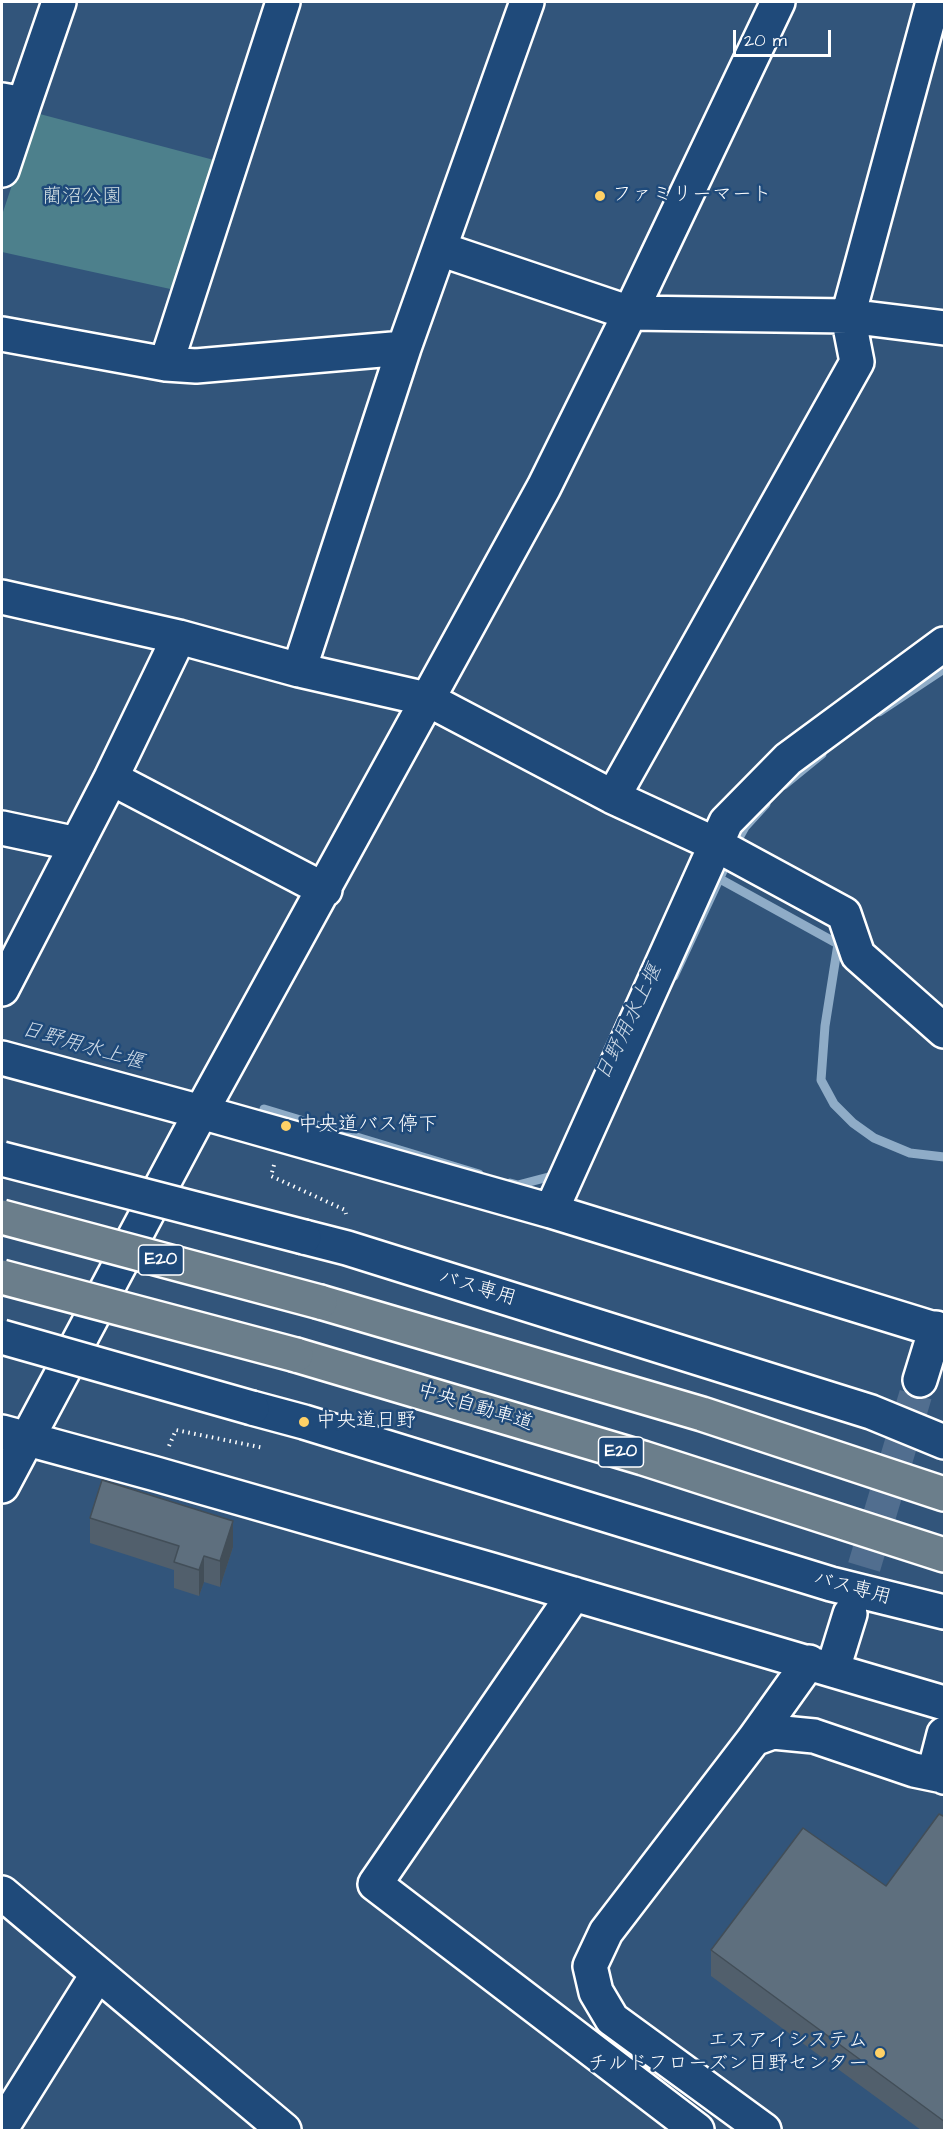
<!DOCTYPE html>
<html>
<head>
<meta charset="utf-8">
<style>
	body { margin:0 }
	#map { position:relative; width:946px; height:2132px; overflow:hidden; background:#32557b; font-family:"Architects Daughter",sans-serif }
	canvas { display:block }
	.frame { position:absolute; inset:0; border:3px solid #fff; pointer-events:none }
	.scale { position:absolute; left:733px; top:30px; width:98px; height:27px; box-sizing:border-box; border:3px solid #fff; border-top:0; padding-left:8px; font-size:18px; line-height:21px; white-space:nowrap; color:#fff; -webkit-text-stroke:4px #1f4a7a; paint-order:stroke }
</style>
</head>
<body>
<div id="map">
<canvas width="946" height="2132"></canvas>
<div class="frame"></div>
<div class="scale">20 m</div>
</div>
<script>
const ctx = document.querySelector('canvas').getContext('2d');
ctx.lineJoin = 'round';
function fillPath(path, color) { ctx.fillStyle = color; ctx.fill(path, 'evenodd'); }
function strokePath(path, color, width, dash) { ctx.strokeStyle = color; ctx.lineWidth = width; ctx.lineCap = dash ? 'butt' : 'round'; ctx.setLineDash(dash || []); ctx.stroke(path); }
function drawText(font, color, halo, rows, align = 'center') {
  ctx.font = font + ' "Architects Daughter","Klee One",sans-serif'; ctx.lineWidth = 5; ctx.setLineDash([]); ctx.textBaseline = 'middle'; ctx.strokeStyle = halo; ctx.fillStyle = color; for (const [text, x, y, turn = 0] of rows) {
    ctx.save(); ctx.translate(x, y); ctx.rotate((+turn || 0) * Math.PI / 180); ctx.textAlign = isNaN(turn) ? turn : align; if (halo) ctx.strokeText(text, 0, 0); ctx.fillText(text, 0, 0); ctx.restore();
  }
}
fillPath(new Path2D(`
	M36,113L229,164L184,292L2,252V215Z`), '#4d808c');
strokePath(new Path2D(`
	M879,712L944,669
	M784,785L822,754
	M720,879L838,944L825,1026L821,1080L834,1104L853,1123L874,1138L910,1153L944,1157
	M674,976L736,843L745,827L766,804
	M264,1109L479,1174
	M510,1183L518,1185L560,1174`), '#8facc7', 9);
strokePath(new Path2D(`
	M850,1614L920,1380`), '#516e8f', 33, [33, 16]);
const minor = new Path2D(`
	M2,100L24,104L59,2
	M2,170L24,104
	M440,249L630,313L848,316L944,328
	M2,334L166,364L196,366L404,348
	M166,364L283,2
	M2,597L179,637L299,670L427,699L613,797L715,844L844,914L858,955L944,1031
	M299,670L404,348L527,2
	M111,778L325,890
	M613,797L857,362L848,316L933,2
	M2,828L77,844
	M2,989L111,778L179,637
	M2,1058L201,1112L551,1211L944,1332
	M551,1211L726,822L788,759L944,644
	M304,1237L347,1248L871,1412L944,1442
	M920,1380L936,1328
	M252,1408L304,1422L831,1584L944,1612
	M2,1432L156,1474L492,1570L944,1703
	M2,1486L201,1112L544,487L630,313L778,2
	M574,1594L375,1884L697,2130
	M833,1669L850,1614
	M944,1734L936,1765L944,1777
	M754,1739L773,1732L814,1736L914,1770L943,1776
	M2,1893L284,2130
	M2,2127L97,1975
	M764,2130L612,2019L596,1992L590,1966L606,1932L754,1739L809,1662`);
const highway = new Path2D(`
	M320,1302L702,1414L944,1494
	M296,1355L643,1458L944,1555`);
strokePath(minor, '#fff', 38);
strokePath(highway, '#fff', 38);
strokePath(new Path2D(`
	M274,1165L271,1176L345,1210L346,1214
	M169,1446L176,1430L264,1448`), '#fff', 4, [1.5, 4.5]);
strokePath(minor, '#1f4a7a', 33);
strokePath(highway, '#6b7e8b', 33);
const minorBridge = new Path2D(`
	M2,1159L304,1237
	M2,1337L252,1408`);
const highwayBridge = new Path2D(`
	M2,1217L320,1302
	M2,1277L296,1355`);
strokePath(minorBridge, '#fff', 38, []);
strokePath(highwayBridge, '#fff', 38, []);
strokePath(minorBridge, '#1f4a7a', 33);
strokePath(highwayBridge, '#6b7e8b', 33);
fillPath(new Path2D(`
	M90,1518L233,1547L220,1587L204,1582L199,1596L174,1588V1570L90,1543Z
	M945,1817V2130H921L711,1976V1950L886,1886Z`), '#515f6c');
fillPath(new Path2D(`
	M233,1521V1547L220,1587V1561Z
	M204,1556V1582L199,1596V1570Z`), '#424e58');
const building = new Path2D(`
	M102,1480L233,1521L220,1561L204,1556L199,1570L174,1562L179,1546L90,1518Z
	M939,1814L945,1817V2122L711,1950L803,1828L886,1886Z`);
fillPath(building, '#5e6f7e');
strokePath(building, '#424e58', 1.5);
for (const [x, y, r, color] of [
	[600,196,6,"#ffd166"],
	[286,1126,6,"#ffd166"],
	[304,1422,6,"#ffd166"],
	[880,2053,6,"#ffd166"]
]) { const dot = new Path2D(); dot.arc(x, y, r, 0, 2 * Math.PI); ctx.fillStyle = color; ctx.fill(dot); strokePath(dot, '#1f4a7a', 2); }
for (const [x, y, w] of [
	[161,1260,45],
	[621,1452,45]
]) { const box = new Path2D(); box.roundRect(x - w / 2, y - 15, w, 30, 4.5); ctx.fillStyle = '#1f4a7a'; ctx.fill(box); strokePath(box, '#fff', 1.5); }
drawText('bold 18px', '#fff', null, [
	["E20",161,1260],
	["E20",621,1452]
]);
drawText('20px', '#fff', '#1f4a7a', [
	["ファミリーマート",612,196],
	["中央道バス停下",298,1126],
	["中央道日野",316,1422],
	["エスアイシステム",868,2042,"right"],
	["チルドフローズン日野センター",868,2065,"right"]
], 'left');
drawText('20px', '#d2dfe2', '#1f4a7a', [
	["藺沼公園",82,198]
]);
drawText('20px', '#fff', '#1f4a7a', [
	["バス専用",477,1289,17],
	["中央自動車道",475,1408,17],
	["バス専用",852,1589,15]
]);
drawText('italic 21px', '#d0dce8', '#1f4a7a', [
	["日野用水上堰",630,1023,-64],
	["日野用水上堰",82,1047,16]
]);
</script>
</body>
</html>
